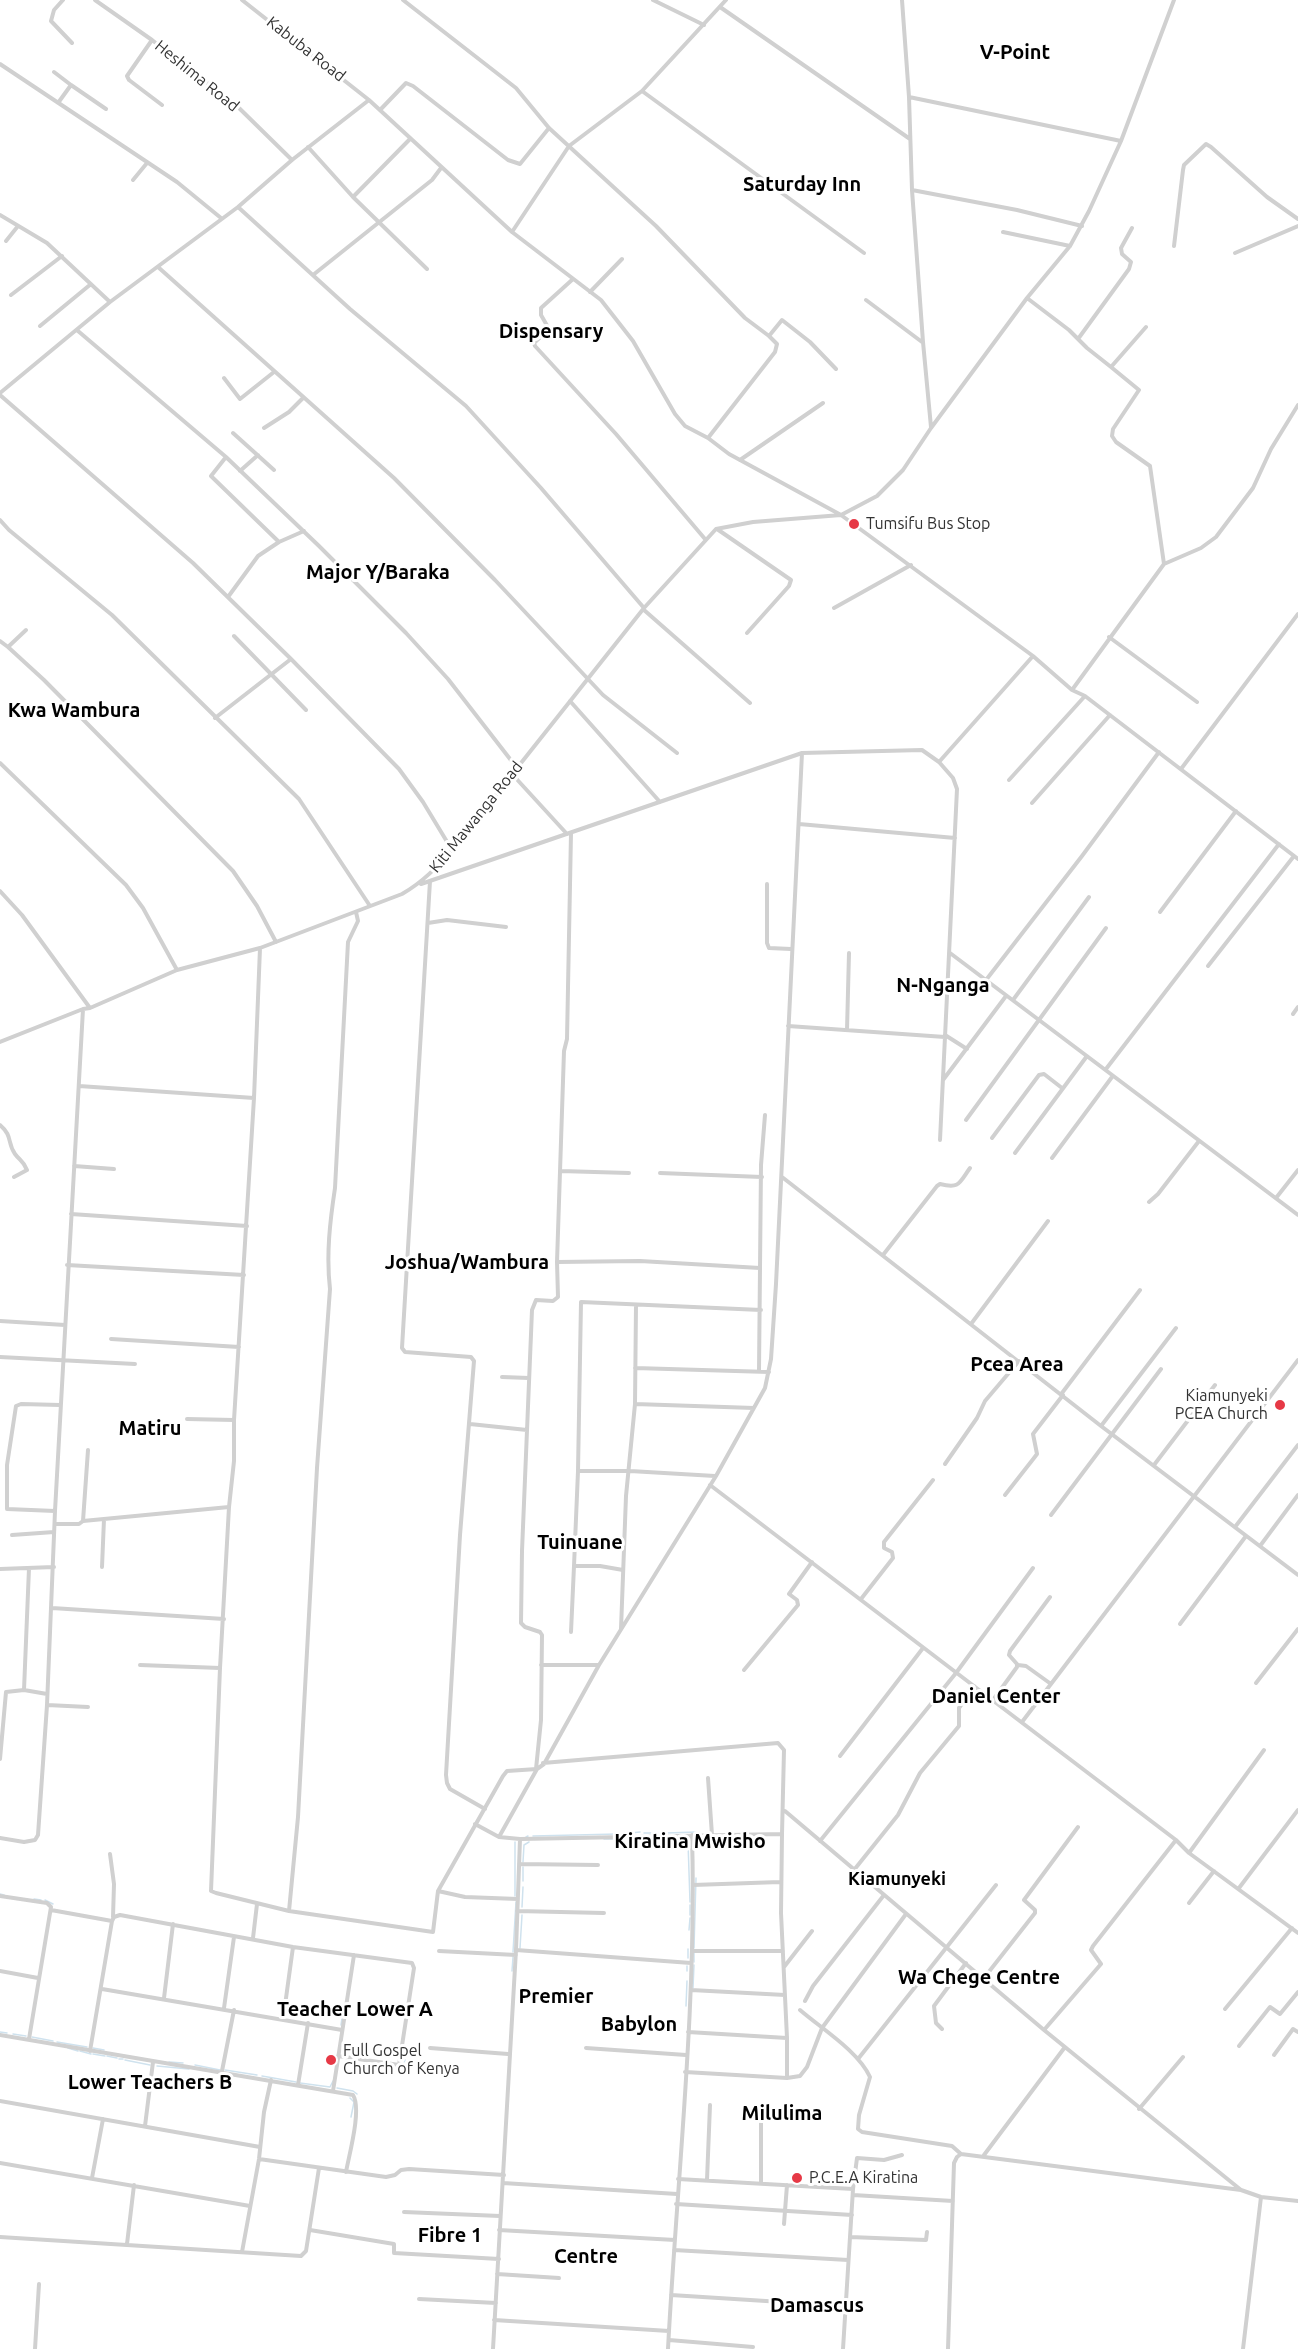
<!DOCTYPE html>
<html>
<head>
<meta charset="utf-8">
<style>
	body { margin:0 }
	canvas { display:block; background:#fff }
</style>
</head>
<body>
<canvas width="1298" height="2349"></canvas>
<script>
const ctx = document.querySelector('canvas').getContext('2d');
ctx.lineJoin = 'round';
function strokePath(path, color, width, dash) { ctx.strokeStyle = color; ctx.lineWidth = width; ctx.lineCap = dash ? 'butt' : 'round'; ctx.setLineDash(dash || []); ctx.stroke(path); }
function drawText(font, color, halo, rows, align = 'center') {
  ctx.font = font + ' Ubuntu,sans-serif'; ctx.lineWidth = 6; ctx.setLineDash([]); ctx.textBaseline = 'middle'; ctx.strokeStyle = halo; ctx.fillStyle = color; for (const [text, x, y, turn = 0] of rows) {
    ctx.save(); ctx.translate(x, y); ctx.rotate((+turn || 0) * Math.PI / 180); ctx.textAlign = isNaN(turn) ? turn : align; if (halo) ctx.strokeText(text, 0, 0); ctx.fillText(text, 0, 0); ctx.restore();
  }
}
strokePath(new Path2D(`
	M644,1833H658
	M666,1833L697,1832
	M621,1834L640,1832
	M533,1836L618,1834
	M526,1837L528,1836
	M662,1838H685
	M604,1839H614
	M515,1842V1896
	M688,1842L690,1902
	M523,1862L524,1845L529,1842
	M523,1867V1881
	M0,1894L4,1895
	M34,1899L41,1900
	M45,1900L53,1904
	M522,1907L523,1887
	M690,1915V1905
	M689,1930L690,1918
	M520,1948L522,1915
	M694,1948L696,1878
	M513,1952L516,1902
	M688,1958V1949
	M694,1962V1953
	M512,1971L513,1957
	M687,1971V1966
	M693,1988L694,1965
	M686,2006L687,1981
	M341,2025L342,2018
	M0,2032L7,2033
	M13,2034L26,2036
	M32,2037L53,2041
	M57,2042L87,2047
	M68,2048L78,2051
	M93,2048L104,2050
	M80,2051L91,2054
	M93,2054L105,2056
	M107,2056L117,2058
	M405,2057L406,2049
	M119,2059H123
	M125,2060L150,2065
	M169,2062L183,2063
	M195,2065L220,2070
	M403,2065L405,2060
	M157,2066L189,2069
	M225,2070L257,2075
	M262,2076L296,2082
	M300,2083L330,2087L333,2081
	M337,2088L353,2091L357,2094
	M350,2098L354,2102L351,2117`), '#cfe2ee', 1.5);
strokePath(new Path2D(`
	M63,0L54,10L51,21L72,43
	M95,0L152,40L239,108L292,160
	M242,0L369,100
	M403,0L516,88L549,128L656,226L745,318L769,336
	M653,0L704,25
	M902,0L909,97L912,190L923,342L931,427
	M720,7L910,139
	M152,40L127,76L129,80L162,105
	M0,64L177,182L221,218
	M54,72L71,85
	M642,91L864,253
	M909,97L1121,141
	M58,103L71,85L106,109
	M380,110L406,83L413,86L508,160L520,164L549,128
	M308,147L353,197L427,269
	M133,180L147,163
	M912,190L1017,210L1082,226
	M353,197L410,139
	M238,207L350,309L466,406L541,488L644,608
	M0,215L47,243L110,302
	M512,232L601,300L633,341L675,414L685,426L708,438L729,454L841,515L1033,656L1072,690L1085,696L1298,859
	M1003,232L1070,246
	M6,241L18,226
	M1174,246L1183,170L1184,165L1206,144L1211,147L1267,197L1298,219
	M1235,253L1298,226
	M158,267L394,478L495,580L603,695L677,753
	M313,275L432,180L441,168
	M573,279L541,308V315L549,329L534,343L535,346L616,434L705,539
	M590,292L622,259
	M11,295L62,256
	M1027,298L1069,330L1087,348L1111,367L1146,327
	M866,300L922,342
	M40,326L91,284
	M78,331L226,457L319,546L406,633L448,679L517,768
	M1078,339L1129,269L1131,262L1122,254L1121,248L1132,228
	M1111,367L1139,390L1113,429L1112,436L1116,442L1150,466L1164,564
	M224,378L240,399L274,372
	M0,393L110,302L238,207L292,160L369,100L512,232L569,146L642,91L726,0
	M0,395L193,563L291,659L399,769L423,802L452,850
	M264,428L289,412L303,398
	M233,433L274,470
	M708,438L775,352L777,344L769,336L782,320L810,342L836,369
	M226,457L211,476L279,542L304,531
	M740,460L823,403
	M240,471L258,455
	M0,520L9,530L112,615L299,799L370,906
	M717,529L791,580L789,586L747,633
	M228,597L258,556L279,542
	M834,608L911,565
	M644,610L750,703
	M234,636L306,710
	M1109,637L1197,702
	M0,641L8,647L26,630
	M8,647L44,680L233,871L257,906L276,942
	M1072,690L1164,564L1201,548L1216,537L1253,488L1271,449L1298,405
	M570,701L660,802
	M215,718L291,659
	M939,762L1033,656
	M0,763L126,885L143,908L177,970
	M1181,769L1298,614
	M512,774L567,834
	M1009,780L1085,696
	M1032,803L1110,715
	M799,824L955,838
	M430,881L402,1348L405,1352L471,1357L474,1361L460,1535L446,1775L447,1783L450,1789L485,1809
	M421,884L802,753L922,750L939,762L953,778L957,789L940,1140
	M767,884V943L769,948L791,949
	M0,891L22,915L90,1008
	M1160,912L1236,811
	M428,923L447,920L506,927
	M260,948L254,1098L234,1420V1461L229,1507L220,1668L211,1891L216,1893L289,1911L433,1932L438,1891L503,1776L507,1771L537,1769
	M950,953L1298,1215
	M1208,966L1294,856
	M986,980L1082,856L1159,752
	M1013,1000L1089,897
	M1293,1014L1298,1007
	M788,1026L945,1037
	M847,1030L849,953
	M945,1035L967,1049
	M0,1042L83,1009L90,1008L177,970L260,948L402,894C423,882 437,867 452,850L644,608L716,529L753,522L841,515L877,496L903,470L931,428L1027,298L1070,246L1089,211L1121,141L1174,0
	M1106,1069L1279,844
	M943,1080L1006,996
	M79,1086L254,1098
	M966,1120L1106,928
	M0,1125C13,1136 7,1143 15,1154C20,1161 23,1160 27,1170L14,1177
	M992,1138L1039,1075L1044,1074L1062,1088
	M1015,1153L1087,1056
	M1052,1158L1112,1077
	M74,1166L114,1169
	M560,1171L629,1173
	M660,1173L762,1177
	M782,1177L1101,1426L1298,1575
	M1276,1198L1298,1170
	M1149,1202L1158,1194L1199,1141
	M71,1214L247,1226
	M883,1255L937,1186L940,1184C960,1189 959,1183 970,1168
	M557,1262L640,1261L760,1268
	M67,1265L244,1275
	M0,1321L65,1325
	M971,1324L1048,1221
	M111,1339L239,1347
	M0,1357L135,1364
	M635,1368L769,1372
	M759,1371L761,1165L765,1115
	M502,1377L529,1378
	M1062,1393L1140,1290
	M635,1404L754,1408
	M187,1419L234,1420
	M470,1424L527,1430
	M1101,1426L1176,1328
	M945,1464L977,1418L985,1401L1019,1361
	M1154,1465L1215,1385
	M578,1471L581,1302L761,1310
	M710,1485L1176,1840L1189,1853L1298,1933
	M1005,1495L1034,1458L1037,1454L1033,1434L1063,1395
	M55,1511L7,1509V1465L16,1406L21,1404L60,1405
	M1051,1515L1161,1369
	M83,1521L229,1507
	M55,1524H79L83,1521L88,1450
	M1235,1527L1298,1445
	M12,1535L54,1532
	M1260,1546L1298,1495
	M102,1567L104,1519
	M0,1569L54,1567
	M623,1570L600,1566H574L578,1471H630L715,1476
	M861,1599L893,1558L892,1552L884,1548V1542L933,1480
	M52,1608L224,1619
	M1180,1624L1246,1536
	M621,1629L626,1496L635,1404L636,1305
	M571,1632L574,1566
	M140,1665L220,1668
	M541,1665H599
	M1018,1665L1026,1666L1051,1684
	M744,1670L798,1605L797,1600L789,1594L812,1562
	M1256,1683L1298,1629
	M24,1690L29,1568
	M993,1700L1017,1667V1664L1009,1655L1010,1651L1050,1597
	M47,1705L88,1707
	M1022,1722L1298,1360
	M840,1756L923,1648
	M0,1759L6,1692L24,1690L47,1694
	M536,1769L541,1720L542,1635L540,1632L525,1627L521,1623L522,1551L532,1310L536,1300L553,1301L558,1297L557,1262L564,1051L567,1039L571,833
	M708,1778L712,1835
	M785,1811L1044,2030L1241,2190
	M475,1824L499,1837L520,1839L782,1834L784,1750L778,1743L543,1763
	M499,1837L537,1769L544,1764L599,1665L716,1476L765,1388L771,1359L776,1284L802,753
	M0,1838L24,1842L35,1840L38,1835L47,1705L55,1511L83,1009
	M820,1841L956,1673L1033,1568
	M1189,1853L1264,1750
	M110,1854L114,1884L113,1917
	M519,1864L598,1865
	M854,1870L898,1815L920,1773L959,1726V1708L974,1686
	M693,1885L780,1882
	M1239,1888L1298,1810
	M438,1891L465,1897L518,1899
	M0,1896L47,1903L51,1907L29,2039
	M1189,1903L1214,1871
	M51,1910L112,1921
	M289,1911L298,1817L317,1468L330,1289C326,1255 330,1221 335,1188L348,942L358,921L356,912
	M517,1911L604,1913
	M253,1938L257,1904
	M516,1950L691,1963
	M439,1951L516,1955
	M692,1951H783
	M784,1967L812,1931
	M0,1971L38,1978
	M984,1978L1035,1913V1910L1024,1900L1078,1827
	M102,1989L342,2030
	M691,1990L785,1995
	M164,1998L173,1924
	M805,2001L813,1986L884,1895
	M224,2008L234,1937
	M1225,2009L1292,1928
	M800,2010C822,2029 858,2051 870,2077L859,2115L858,2129L862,2132L952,2146L961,2154
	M283,2020L293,1947
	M942,2029L936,2023L934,2006L966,1963
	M1044,2030L1101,1964L1091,1950L1093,1946L1176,1840
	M688,2032L787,2038
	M0,2035L353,2095C362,2109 349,2155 346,2172
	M1239,2046L1270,2007L1280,2014L1298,1992
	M430,2048L508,2054
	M586,2048L686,2055
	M90,2051L112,1921L114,1917L120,1915L293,1947L412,1963L414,1968L399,2065L338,2056
	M1274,2055L1293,2029L1298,2032
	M858,2059L996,1885
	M222,2071L234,2010
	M685,2072L787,2078V2038L781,1913L782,1834
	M787,2078L800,2076L807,2067L822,2028L906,1914
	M298,2085L308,2023
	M333,2091L354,1955
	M0,2101L260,2147
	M761,2107V2183
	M1139,2109L1183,2057
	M145,2126L153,2062
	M984,2155L1065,2047
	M259,2159L386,2177L395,2175L401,2170L409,2169L504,2175
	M0,2163L250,2206
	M92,2178L103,2119
	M678,2179L853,2189L843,2349
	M707,2180L710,2105
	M503,2183L677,2194
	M853,2189L857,2158L884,2160L902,2155
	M853,2195L953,2201
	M676,2204L852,2215
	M404,2212L500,2216
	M784,2224L787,2185
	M310,2230L394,2244V2253L499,2259
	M499,2230L675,2240
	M0,2237L301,2256L306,2251L319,2168
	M850,2237L926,2240L927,2232
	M127,2244L134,2185
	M674,2250L848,2260
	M242,2252L259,2159L264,2112L271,2080
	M497,2274L559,2278
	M671,2295L845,2306
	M419,2299L496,2303
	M494,2320L669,2331
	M669,2340L753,2347
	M35,2349L39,2284
	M493,2349L516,1950L520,1839
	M668,2349C677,2178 697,2006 692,1835
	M948,2349L954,2163L957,2157L961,2154L1241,2190L1261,2197L1298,2201
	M1243,2349L1261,2197`), '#d0d0d0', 4);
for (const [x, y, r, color] of [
	[854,524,6,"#e63946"],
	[1280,1405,6,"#e63946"],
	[331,2060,6,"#e63946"],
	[797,2178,6,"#e63946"]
]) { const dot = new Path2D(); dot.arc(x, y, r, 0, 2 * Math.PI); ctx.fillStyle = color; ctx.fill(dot); strokePath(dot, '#fff', 2); }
drawText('16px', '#333', '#fff', [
	["Kabuba Road",306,49,38],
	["Heshima Road",197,76,39],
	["Kiti Mawanga Road",476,817,-51]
]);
drawText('16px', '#333', '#fff', [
	["Tumsifu Bus Stop",866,524],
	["Kiamunyeki",1268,1396,"right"],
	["PCEA Church",1268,1414,"right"],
	["Full Gospel",343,2051],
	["Church of Kenya",343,2069],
	["P.C.E.A Kiratina",809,2178]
], 'left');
drawText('bold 18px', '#000', '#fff', [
	["Kiamunyeki",897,1879]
]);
drawText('bold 20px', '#000', '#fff', [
	["V-Point",1015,52],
	["Saturday Inn",802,184],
	["Dispensary",551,331],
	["Major Y/Baraka",378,572],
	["Kwa Wambura",74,710],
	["N-Nganga",943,985],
	["Joshua/Wambura",467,1262],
	["Pcea Area",1017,1364],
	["Matiru",150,1428],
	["Tuinuane",580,1542],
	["Daniel Center",996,1696],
	["Kiratina Mwisho",690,1841],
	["Wa Chege Centre",979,1977],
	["Premier",556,1996],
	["Teacher Lower A",355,2009],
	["Babylon",639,2024],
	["Lower Teachers B",150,2082],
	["Milulima",782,2113],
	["Fibre 1",450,2235],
	["Centre",586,2256],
	["Damascus",817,2305]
]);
</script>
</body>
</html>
